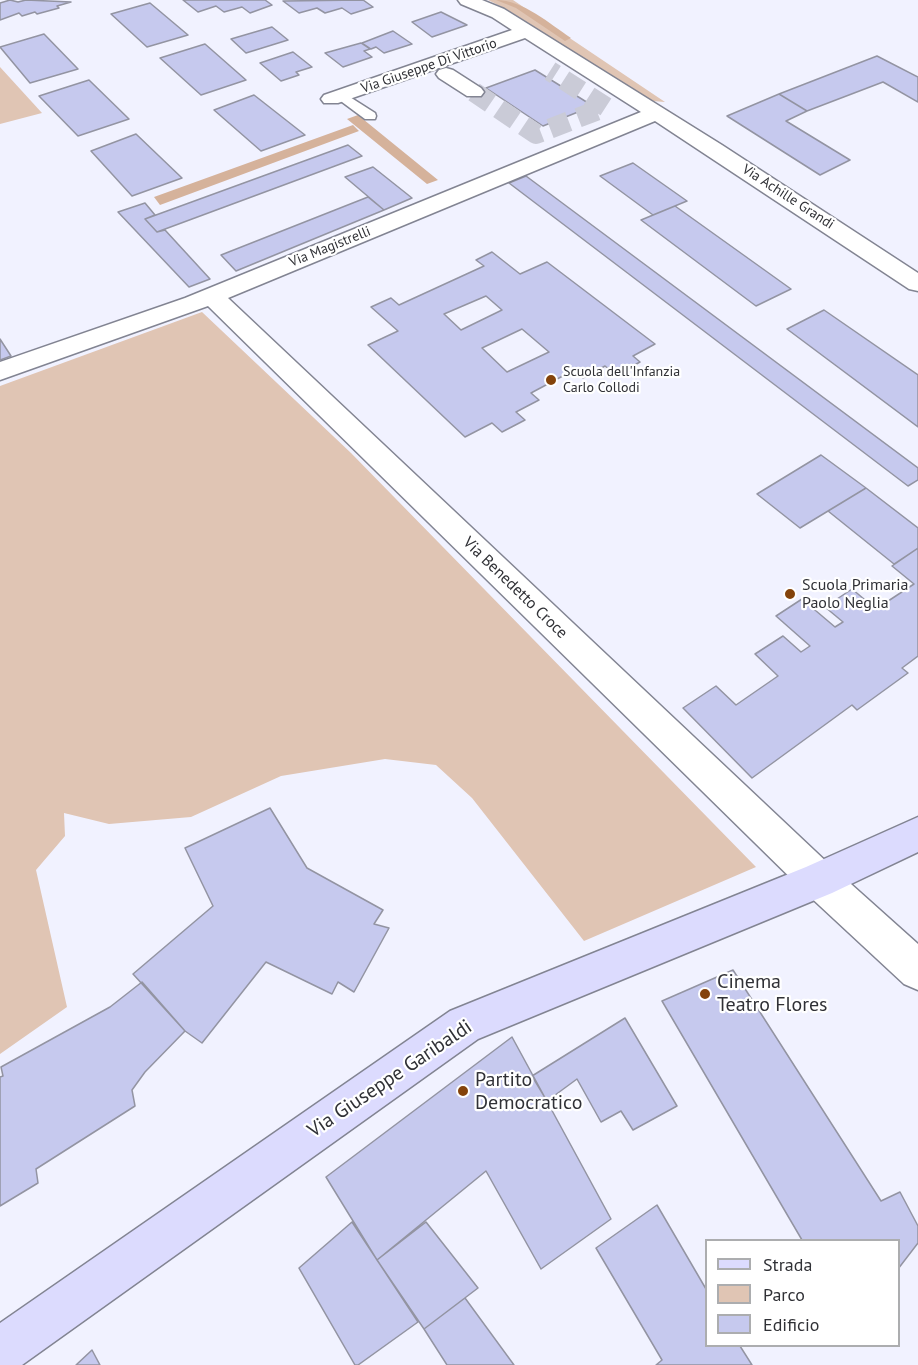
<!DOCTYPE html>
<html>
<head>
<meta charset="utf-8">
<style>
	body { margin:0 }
	#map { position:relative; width:918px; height:1365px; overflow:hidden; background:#f1f2ff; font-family:"PT Sans",sans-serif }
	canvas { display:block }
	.legend { position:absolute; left:705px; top:1239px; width:195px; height:108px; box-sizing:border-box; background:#fff; border:2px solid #acadaf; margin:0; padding:8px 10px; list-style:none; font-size:18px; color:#303136 }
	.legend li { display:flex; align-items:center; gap:12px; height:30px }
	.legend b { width:30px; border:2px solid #acadaf }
</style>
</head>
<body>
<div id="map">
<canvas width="918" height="1365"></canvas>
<ul class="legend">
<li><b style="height:8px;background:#dcdbfe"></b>Strada</li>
<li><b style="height:16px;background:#e0c5b4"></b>Parco</li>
<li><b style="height:16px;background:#c6c9ee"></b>Edificio</li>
</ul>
</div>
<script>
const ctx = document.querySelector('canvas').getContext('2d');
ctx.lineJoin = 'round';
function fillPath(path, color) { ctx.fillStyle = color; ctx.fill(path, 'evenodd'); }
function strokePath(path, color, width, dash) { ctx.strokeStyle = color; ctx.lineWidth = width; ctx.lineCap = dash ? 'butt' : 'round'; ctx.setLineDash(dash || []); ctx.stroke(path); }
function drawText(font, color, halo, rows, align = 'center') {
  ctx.font = font + ' "PT Sans",sans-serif'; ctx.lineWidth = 4.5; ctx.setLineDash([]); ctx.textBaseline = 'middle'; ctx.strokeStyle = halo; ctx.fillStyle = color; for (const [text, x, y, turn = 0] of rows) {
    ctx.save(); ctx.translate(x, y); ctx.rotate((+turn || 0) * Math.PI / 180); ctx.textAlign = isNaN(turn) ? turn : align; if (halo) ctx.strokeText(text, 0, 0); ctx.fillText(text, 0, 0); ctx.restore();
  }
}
fillPath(new Path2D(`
	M488,0H513L665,102L652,101L506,9Z
	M0,67L42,113L0,124Z
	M202,312L351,453L756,867L584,941L472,798L436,765L385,759L281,776L191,817L109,824L64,813L65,836L36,870L67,1007L0,1054V386Z`), '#e0c5b4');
fillPath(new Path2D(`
	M496,0C523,0 550,24 571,38L565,41L516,8Z
	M358,115L438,180L427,184L347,119Z
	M353,125L359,131L160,205L154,197Z`), '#d5b29b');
const building = new Path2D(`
	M10,0L18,2L26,0L71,2L57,6L59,8L37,14L35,12L22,16L19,13L0,20V3Z
	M183,0H265L272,5L250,13L242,7L224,12L216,6L198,12Z
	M363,0L373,7L351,14L342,8L325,13L317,8L299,13L283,1Z
	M150,3L188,35L147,47L111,14Z
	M441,12L467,25L432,37L412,22Z
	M272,27L288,40L246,53L231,39Z
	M393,31L412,44L384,53L376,47L371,49L362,43Z
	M44,34L78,69L30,83L0,47Z
	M361,43L370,49L364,51L372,57L343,67L325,53Z
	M205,44L246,80L201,95L160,58Z
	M293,52L312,67L296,72L299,75L281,81L260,63Z
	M877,56L918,77V102L883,82L807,111L779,94Z
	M535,70L593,106L543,126L486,88Z
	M89,80L129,119L78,136L39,96Z
	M779,94L807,111L786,121L850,160L820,175L727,116Z
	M254,95L305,135L261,151L214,110Z
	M136,134L182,178L132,196L91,151Z
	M348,145L362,156L157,232L145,219Z
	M633,163L687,201L653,215L600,176Z
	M373,167L412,198L384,210L345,177Z
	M526,176L918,468V480L908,486L509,183Z
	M368,197L384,210L236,271L221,255Z
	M145,203L155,215L145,219L157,232L165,230L210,279L189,287L118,212Z
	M675,206L791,289L756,306L641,220Z
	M492,252L520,274L547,262L655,344L633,356L640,362L616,375L605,366L583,378L574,370L531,393L539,400L516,412L525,420L502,432L492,423L465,437L368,345L398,331L371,307L391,298L399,305L484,266L476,260ZM486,296L502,310L461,330L444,314ZM522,329L549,352L507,372L482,348Z
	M824,310L918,375V427L787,329Z
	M0,339L11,356L0,360Z
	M821,455L866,488L800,528L757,494Z
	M866,488L918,528V548L894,564L828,511Z
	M918,548V656L902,668L908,673L857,710L852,705L752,778L683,708L716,686L736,705L778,676L755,654L783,636L801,652L810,646L776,616L802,599L835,627L843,622L825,607L852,589L876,609L914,584L892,566Z
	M270,808L307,868L383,910L374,924L389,928L354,992L338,982L332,994L266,962L202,1043L185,1031L133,974L213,906L185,848Z
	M733,970L881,1201L900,1192L918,1226V1243L898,1269V1240H802L662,1001Z
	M142,982L185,1031L145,1072L132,1090L135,1106L36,1169L38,1183L0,1206V1077L3,1076L1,1067L110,1007Z
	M625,1018L677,1106L633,1130L621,1111L601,1122L577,1079L547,1101L532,1076Z
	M512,1037L611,1219L541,1269L486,1171L377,1260L326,1177Z
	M657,1205L706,1289V1346H740L752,1365H656L662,1360L596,1248Z
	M352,1222L418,1322L358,1365H355L299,1268Z
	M426,1222L478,1288L424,1329L377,1260Z
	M465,1298L514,1365H447L424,1329Z
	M92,1350L100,1365H76Z`);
fillPath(building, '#c6c9ee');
strokePath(building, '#9394a2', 1.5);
strokePath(new Path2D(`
	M474,92L536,134L606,107L550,71`), '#cacbd7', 20, [20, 10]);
const lane = new Path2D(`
	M342,92L375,113L376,116L375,119H365L338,99L336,96Z`);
const street = new Path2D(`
	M458,0H482L504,9L722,145L918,273V291L909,289L655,121L228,298L832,867L918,944V990L904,984L806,893L208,306L0,380V362L185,298L641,112L525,38L338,103H324L321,99L324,95L512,30L492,17L461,4Z
	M446,68L453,70L481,88L484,92L481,96H467L439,78L436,74L439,70Z`);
const secondary = new Path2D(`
	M918,817V852L832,893L478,1039L22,1365H0V1323L450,1011L806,867Z`);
strokePath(lane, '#828492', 3);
strokePath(street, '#828492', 3);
strokePath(secondary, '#828492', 3);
fillPath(lane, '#fff');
fillPath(street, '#fff');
fillPath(secondary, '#dcdbfe');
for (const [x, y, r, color] of [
	[551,380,6,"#84430b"],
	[790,594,6,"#84430b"],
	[705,994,6,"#84430b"],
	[463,1091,6,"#84430b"]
]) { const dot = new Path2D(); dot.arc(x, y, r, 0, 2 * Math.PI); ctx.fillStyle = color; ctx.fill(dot); strokePath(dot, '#fff', 2); }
drawText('14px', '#303136', '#fff', [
	["Via Giuseppe Di Vittorio",429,66,-19],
	["Via Achille Grandi",788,197,33],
	["Via Magistrelli",330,247,-22]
]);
drawText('14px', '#303136', '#fff', [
	["Scuola dell'Infanzia",563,372],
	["Carlo Collodi",563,388]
], 'left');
drawText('16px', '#303136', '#fff', [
	["Scuola Primaria",802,585],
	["Paolo Neglia",802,603]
], 'left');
drawText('16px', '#303136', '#fff', [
	["Via Benedetto Croce",515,588,44]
]);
drawText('20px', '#303136', '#fff', [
	["Cinema",717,982],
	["Teatro Flores",717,1005],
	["Partito",475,1080],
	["Democratico",475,1103]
], 'left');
drawText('20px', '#303136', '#fff', [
	["Via Giuseppe Garibaldi",390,1079,-34]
]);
</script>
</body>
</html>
